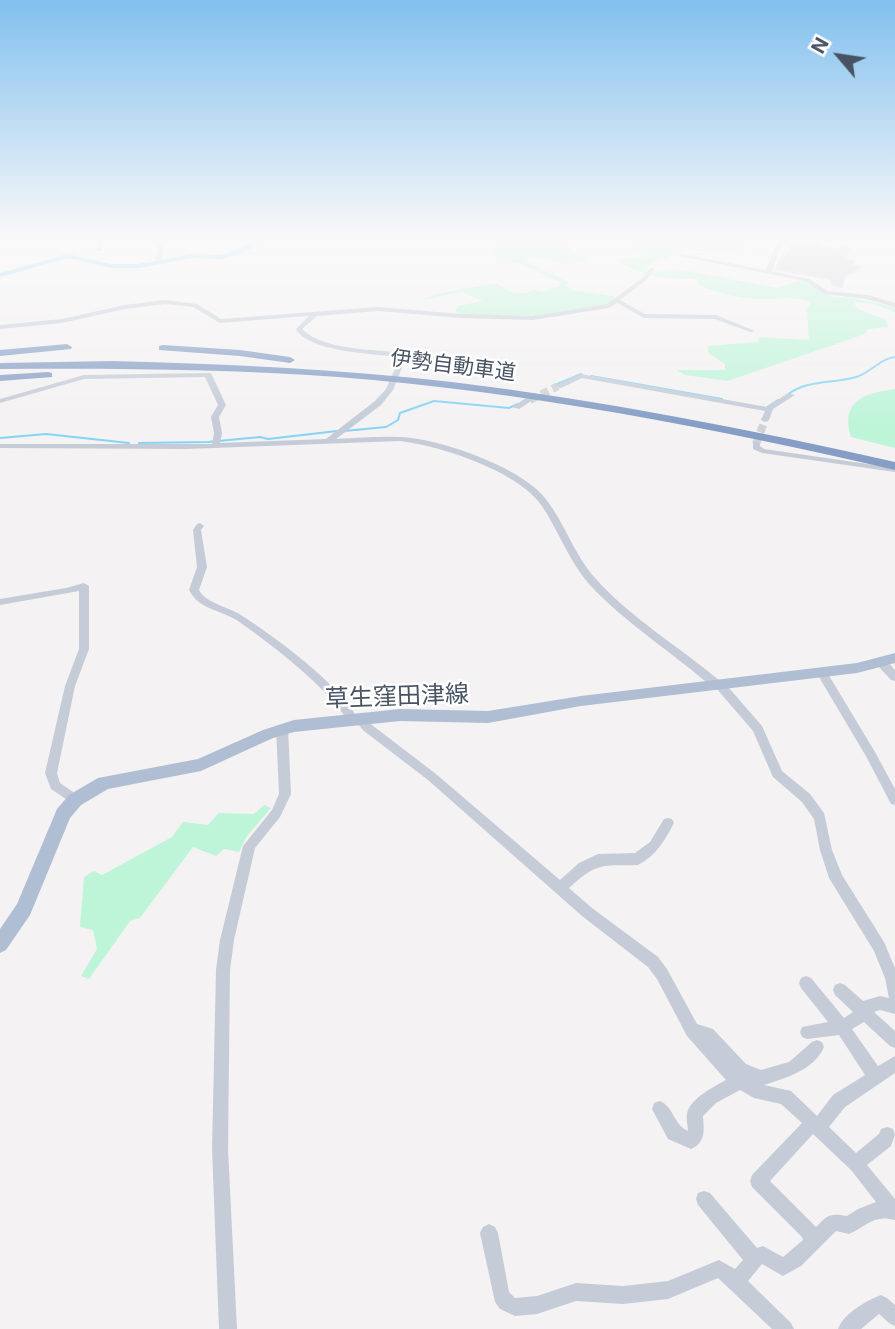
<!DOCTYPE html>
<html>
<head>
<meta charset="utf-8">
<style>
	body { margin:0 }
	#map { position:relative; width:895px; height:1329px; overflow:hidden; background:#f4f2f2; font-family:Inter,sans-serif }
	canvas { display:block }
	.north { position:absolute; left:804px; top:21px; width:70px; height:70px; -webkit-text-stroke:5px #fff; paint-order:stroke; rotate:299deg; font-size:19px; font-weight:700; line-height:28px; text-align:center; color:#475362 }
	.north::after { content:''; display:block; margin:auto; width:24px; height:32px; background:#475362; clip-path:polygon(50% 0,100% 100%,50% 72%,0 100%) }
</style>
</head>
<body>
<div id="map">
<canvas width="895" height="1329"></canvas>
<div class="north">N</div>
</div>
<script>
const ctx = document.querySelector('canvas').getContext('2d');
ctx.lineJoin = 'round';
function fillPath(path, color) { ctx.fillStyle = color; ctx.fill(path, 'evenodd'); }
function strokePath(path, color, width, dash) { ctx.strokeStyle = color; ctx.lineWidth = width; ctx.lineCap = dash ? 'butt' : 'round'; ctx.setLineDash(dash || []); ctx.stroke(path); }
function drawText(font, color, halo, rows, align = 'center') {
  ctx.font = font + ' Inter,"Noto Sans JP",sans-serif'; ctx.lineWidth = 5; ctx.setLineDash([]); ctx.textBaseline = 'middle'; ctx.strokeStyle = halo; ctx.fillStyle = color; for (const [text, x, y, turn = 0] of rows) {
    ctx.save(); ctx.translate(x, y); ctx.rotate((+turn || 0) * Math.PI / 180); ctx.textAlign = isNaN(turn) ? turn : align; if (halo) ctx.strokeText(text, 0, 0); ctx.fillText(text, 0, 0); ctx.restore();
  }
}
fillPath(new Path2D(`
	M495,239L571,240L568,248L589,260L569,264L531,257L525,261L569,282L565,285L573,290L613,296L615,301L609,304L537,316L461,315L455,311L458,306L483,301L462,292L419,301L440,293L496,283L511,292L524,293L535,290L542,292L559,286L560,282L519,263L496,264L494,253L488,244Z
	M633,239H756L753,247L733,253L687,251L649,264L646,270L661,272L676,269L777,288L802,280L833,297L854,298L895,307V312L874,304L853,302L858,309L886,320L888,327L868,329L865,334L728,381L685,375L676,370H725V364L708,353V346L759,342L758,337L809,340L807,309L811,302C795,295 775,300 757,299C736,298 718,293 699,285L696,279C663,279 644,277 613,259L643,257L624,244L641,243Z
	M895,389V448L851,437C840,401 864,393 895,389Z
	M264,805L271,808L247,836L239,852L224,849L216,856L193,847L140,918L130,921L89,979L81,976L97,949L93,930L80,927L84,877L94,871L102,875L172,837L183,822L208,825L219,813L254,814Z`), '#bef5d9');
strokePath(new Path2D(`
	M591,376L722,399
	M555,385L581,374
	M787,395C808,379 832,384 856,377C871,373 879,359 895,357
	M766,408L778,400
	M344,431L386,427L398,420L400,413L434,401L509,408L518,404
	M0,438L46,434L129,443
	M139,443L208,442L260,437L268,439L337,431`), '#87d3f6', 2);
fillPath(new Path2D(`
	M254,239H291L260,242L245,252L223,259L192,258L139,268H110L68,258L0,277V273L68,254L110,264H139L192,254L222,255L239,248Z`), '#87d3f6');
const building = new Path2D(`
	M820,239L819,245L832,249L838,250L844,245L849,246L846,259L854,261L853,265L862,267L844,277L842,287L832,285L831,279L776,269L782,256H786L793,244H815Z`);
fillPath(building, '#ced0d8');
strokePath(building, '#d6d7de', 2);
strokePath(new Path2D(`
	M530,400L558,386
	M756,444L765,420`), '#d1d2d5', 8, [8, 4.5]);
fillPath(new Path2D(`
	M99,239H105L102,250L99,252L96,250Z
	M160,239H166L161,259L158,261L155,259Z
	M782,239H788L781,247L772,271L809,279L828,291L868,295L895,303V307L867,299L824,294L805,281L679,256L682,254L766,270L775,246Z
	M652,267L655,269L645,281L620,300L645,314L716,315L755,331L750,332L715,319L644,318L617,303L609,308L533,320L461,318L378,311L317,316L302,329C324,351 375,349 404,353L407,355L393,390L381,405L336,439C358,438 379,436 400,437C438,438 521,467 545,498C565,523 574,555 596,579C631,618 678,646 719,680L723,681L762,726L782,771L810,794L824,813L832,850L842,875L884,942L895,968V1014L880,1010L874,1012L895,1031V1048L890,1046L864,1022L852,1029L878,1066L895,1056V1073L845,1107L829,1127L856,1153L879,1134L881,1129L887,1127L893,1129L895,1135L891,1146L867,1165L895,1199V1220C873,1214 867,1226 849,1234L836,1231L801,1266L783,1276L762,1264L748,1281L791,1323L794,1329H772L718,1278L668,1299L623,1304L576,1301L537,1314L515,1316L500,1309L495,1302L480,1233L483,1227L489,1224L495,1227L498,1233L509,1292L515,1298L537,1296L576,1283L623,1286L668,1281L719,1260L735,1269L743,1260L698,1205L696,1199L698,1193L704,1191L710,1193L757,1248L763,1246L783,1257L803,1240L802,1237L752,1187L750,1181L752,1175L802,1123L781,1104L754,1098L740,1090L716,1103L703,1116C704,1129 706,1143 691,1149L668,1139L652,1109L654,1103L660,1101C674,1107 673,1124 688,1131C688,1126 686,1119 687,1114C690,1098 714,1087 726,1080L687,1036L657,979L648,967L582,916L428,780L364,731L357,723H349C329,688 272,645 238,621C221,610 198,609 189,590L197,567L193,530L197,524L200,523L204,526L201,530L207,567L199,590C206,604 231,607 244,617C279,640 336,682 357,717H365L372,725L436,774L560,880L579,863L598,854L635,853L650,842L664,819L668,818L672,819L674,823C665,840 656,856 638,865C600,866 598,862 569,888L592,908L658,957L667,969L697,1024L713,1029L746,1064L761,1070L789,1062L812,1042L817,1040L822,1042L824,1047C814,1070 786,1078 764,1085L791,1091L817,1116L833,1095L865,1075L839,1035L807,1039L802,1037L800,1032L802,1027L828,1022L801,988L799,983L801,978L806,976L811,978L844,1018L853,1012L835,995L833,990L835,985L840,983L845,985L863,1001L880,996L889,998L885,978L874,951L829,878L820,850L814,819L802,802L773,777L753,731L716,688L712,687C672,652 625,623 589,584C569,561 559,532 542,506C518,471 441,446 400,441L187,449L0,448V444H212L214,433L211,417L218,405L205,377L84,379L0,403V399L84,375L211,373L226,405L219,417L222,433L220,443L326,439L375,401L386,389L400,357C375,354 308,352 296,329L309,316L220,323L193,307L165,304L125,309L62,323L0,329V325L62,319L125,305L165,300L197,304L221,319L378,307L461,314L533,316L607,304L641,279ZM813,1134L851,1170L876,1202L858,1209L847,1216C829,1213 828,1215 816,1227L770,1181Z
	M581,374L767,407L788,393L795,395L773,409L769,420L765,422L761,420L765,411L582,378L561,388L554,386Z
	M526,398L533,400L519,409L512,407Z
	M753,442H759L760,446L764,449L895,468V472L762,453L753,449Z
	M84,583L89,586V649L75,686L57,773L60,783L79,796L81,800L79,804L75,805L51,789L45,773L65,686L79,649V591L0,605V599L66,588Z
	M882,659L886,660L895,670V681L891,680L878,666L877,663L878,660Z
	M821,668L825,669L875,752L895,789V805L891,804L867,758L816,672Z
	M282,724L286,725L288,728L291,794L280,817L255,848L234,940L230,970L228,1149L237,1329H219L212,1149L216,970L220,940L243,846L272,810L279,794L276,728L278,725Z
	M881,1295L887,1298L895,1305V1326L889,1323L879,1314L861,1329H838C844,1313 866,1301 881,1295Z`), '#c5ccd8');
fillPath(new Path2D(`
	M895,653V663L857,673L581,706L488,723L400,721L294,732L273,738L201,771L108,789L81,805L70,818L30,915L6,950L0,953V929L17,904L57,809L69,795L98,778L198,759L263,730L294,720L400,709L488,711L581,696L857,663Z`), '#b0bed3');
fillPath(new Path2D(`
	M67,344L72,347L71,349L0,356V350Z
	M163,345L240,350L290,357L295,360L290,363L240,356L159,350V346Z
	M113,361C227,364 339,369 452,382C601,400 748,429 895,462V470C711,427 526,392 338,377C225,369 113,368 0,369V363Z
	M48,372L52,373V377L0,381V375Z`), '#869ec5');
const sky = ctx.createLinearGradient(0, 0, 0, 425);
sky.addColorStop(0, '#81c0ee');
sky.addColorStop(0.56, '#faf9f9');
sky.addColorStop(1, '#faf9f900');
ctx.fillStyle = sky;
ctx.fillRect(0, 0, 895, 425);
drawText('21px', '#475362', '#fff', [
	["伊勢自動車道",453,366,7]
]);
drawText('24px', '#475362', '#fff', [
	["草生窪田津線",397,697,-2]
]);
</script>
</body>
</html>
